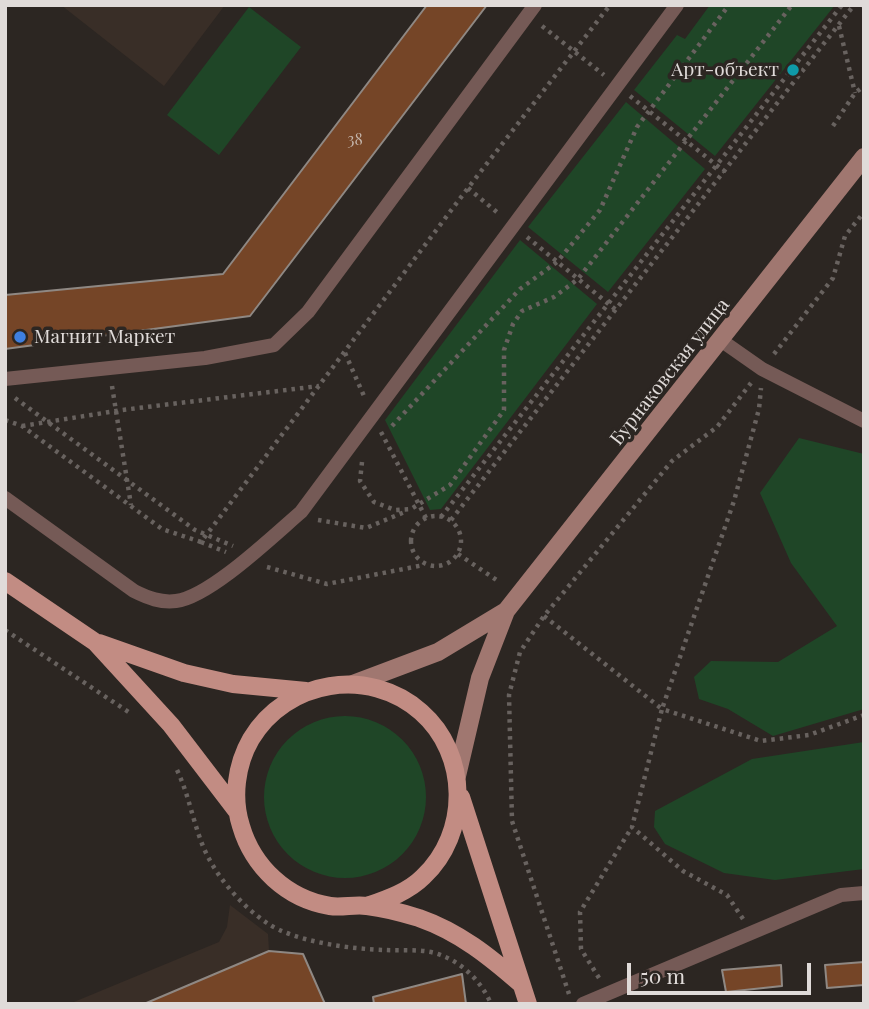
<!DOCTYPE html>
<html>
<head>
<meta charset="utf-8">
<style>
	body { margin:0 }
	#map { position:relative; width:869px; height:1009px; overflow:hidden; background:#2c2622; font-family:"Playfair Display",serif }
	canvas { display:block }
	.frame { position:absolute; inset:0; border:7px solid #e0dbd9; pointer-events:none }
	.scale { position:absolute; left:627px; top:963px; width:184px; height:32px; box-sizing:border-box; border:4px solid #e0dbd9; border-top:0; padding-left:9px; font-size:21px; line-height:24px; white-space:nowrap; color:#e0dbd9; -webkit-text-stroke:5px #2c2622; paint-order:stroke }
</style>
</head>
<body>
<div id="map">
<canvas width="869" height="1009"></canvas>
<div class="frame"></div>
<div class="scale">50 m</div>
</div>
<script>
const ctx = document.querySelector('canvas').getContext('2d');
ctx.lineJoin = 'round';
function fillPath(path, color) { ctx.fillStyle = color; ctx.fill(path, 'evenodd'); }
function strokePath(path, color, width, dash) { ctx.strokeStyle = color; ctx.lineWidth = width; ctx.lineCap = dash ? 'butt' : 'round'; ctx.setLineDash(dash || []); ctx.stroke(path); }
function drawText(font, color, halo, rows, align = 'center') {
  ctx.font = font + ' "Playfair Display",serif'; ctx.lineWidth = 7; ctx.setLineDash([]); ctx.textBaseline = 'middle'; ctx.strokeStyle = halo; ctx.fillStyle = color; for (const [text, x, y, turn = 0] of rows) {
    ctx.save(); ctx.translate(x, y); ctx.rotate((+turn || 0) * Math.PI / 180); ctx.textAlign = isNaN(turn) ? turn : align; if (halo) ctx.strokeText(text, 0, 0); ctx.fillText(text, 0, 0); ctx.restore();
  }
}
fillPath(new Path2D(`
	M61,5H225L164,86Z
	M230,905L268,934L269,951L296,1004H69L219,942L227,927Z`), '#392e27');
fillPath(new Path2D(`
	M710,5H835L715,156L634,90L677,35L685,39Z
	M249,7L301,47L219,155L167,115Z
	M626,102L705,169L608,292L528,227Z
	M520,240L597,304L441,509L430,510L385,420Z
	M799,438L864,454V709L773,736L728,709L699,699L694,677L711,661L778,662L837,626L791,563L760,493Z
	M264 797a81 81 0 1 1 162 0a81 81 0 1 1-162 0Z
	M864,742V869L775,880L724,873L665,844L654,827L655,811L752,759Z`), '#1f4627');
const building = new Path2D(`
	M427,5H487L250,316L5,349V295L223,274Z
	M269,951L303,954L325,1004H144Z
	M864,962V985L827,988L825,965Z
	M781,965L782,986L726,992L722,970Z
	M462,974L466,1004H374L373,997Z`);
fillPath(building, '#754527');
strokePath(building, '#8f8883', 2);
strokePath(new Path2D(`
	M862,5L864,6
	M542,26L604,75
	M839,26L855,93
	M630,96L725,172
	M833,126L855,93L864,86
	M468,188L499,214
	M527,237L616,310
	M345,353L364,396
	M774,354L833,278L845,236L864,212
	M112,386L131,505
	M15,398L195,530L233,546
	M5,420L22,426L162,529L201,542L468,188L610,5
	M22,426L122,410L319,386
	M392,426L520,289L557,262L600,210L637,127L729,5
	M381,432L426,518
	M362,462L360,481L374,502L395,510L411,509L450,485L504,410V350L513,324L522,311L554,297L578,279L792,5
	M411 541a25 25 0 1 1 50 0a25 25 0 1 1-50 0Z
	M441,517L842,5
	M318,520L366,528L407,511
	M451,520L854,5
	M201,542L226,552
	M458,554L498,581
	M267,567L327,584L424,565
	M544,616L662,709L734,501L759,409L761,388
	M5,630L130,713
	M177,770C188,793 192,817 201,841C212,872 240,905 267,923C295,942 351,949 385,950C404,951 426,948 443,956C464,964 483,984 491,1004
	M743,919L727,895L683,871L632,827L662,709L761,741L809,735L864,715
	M599,978L581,949L580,912L632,827
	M569,994L512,821L509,695L520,652L544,616L672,461L717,427L751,383`), '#68625f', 4.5, [3.5, 5]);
strokePath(new Path2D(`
	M722,341L762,369L864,421
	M5,379L205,358L274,345L308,312L535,5
	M5,498L134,591C148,598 161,603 176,601C210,597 274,535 301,512L677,5
	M583,1004L841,895L864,893`), '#755a56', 14);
strokePath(new Path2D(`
	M353,684L438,652L506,611L864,157
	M457,776L480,678L506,611`), '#a07770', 18);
strokePath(new Path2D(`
	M5,581L95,642L171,725L236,810
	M99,643L184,673L233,684L306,691
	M461,797L528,1004
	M367,906C387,899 408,892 423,877C470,833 469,754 421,712C369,666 286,680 251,739C236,765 232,798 241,826C253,867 287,899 330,906C342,908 355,904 367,906C384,908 403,913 419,918C459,932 489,956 521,984`), '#c28c83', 18);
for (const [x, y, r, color] of [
	[793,70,7,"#0f9aa8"],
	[20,337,7,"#3f7fe0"]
]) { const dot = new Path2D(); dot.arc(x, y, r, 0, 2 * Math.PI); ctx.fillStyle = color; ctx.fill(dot); strokePath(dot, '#2c2622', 2.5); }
drawText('16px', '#c5b6ac', null, [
	["38",355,140]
]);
drawText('19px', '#e0dbd9', '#2c2622', [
	["Арт-объект",779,70],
	["Магнит Маркет",34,337,"left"]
], 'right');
drawText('19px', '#e0dbd9', '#2c2622', [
	["Бурнаковская улица",670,372,-52]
]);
</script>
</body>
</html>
